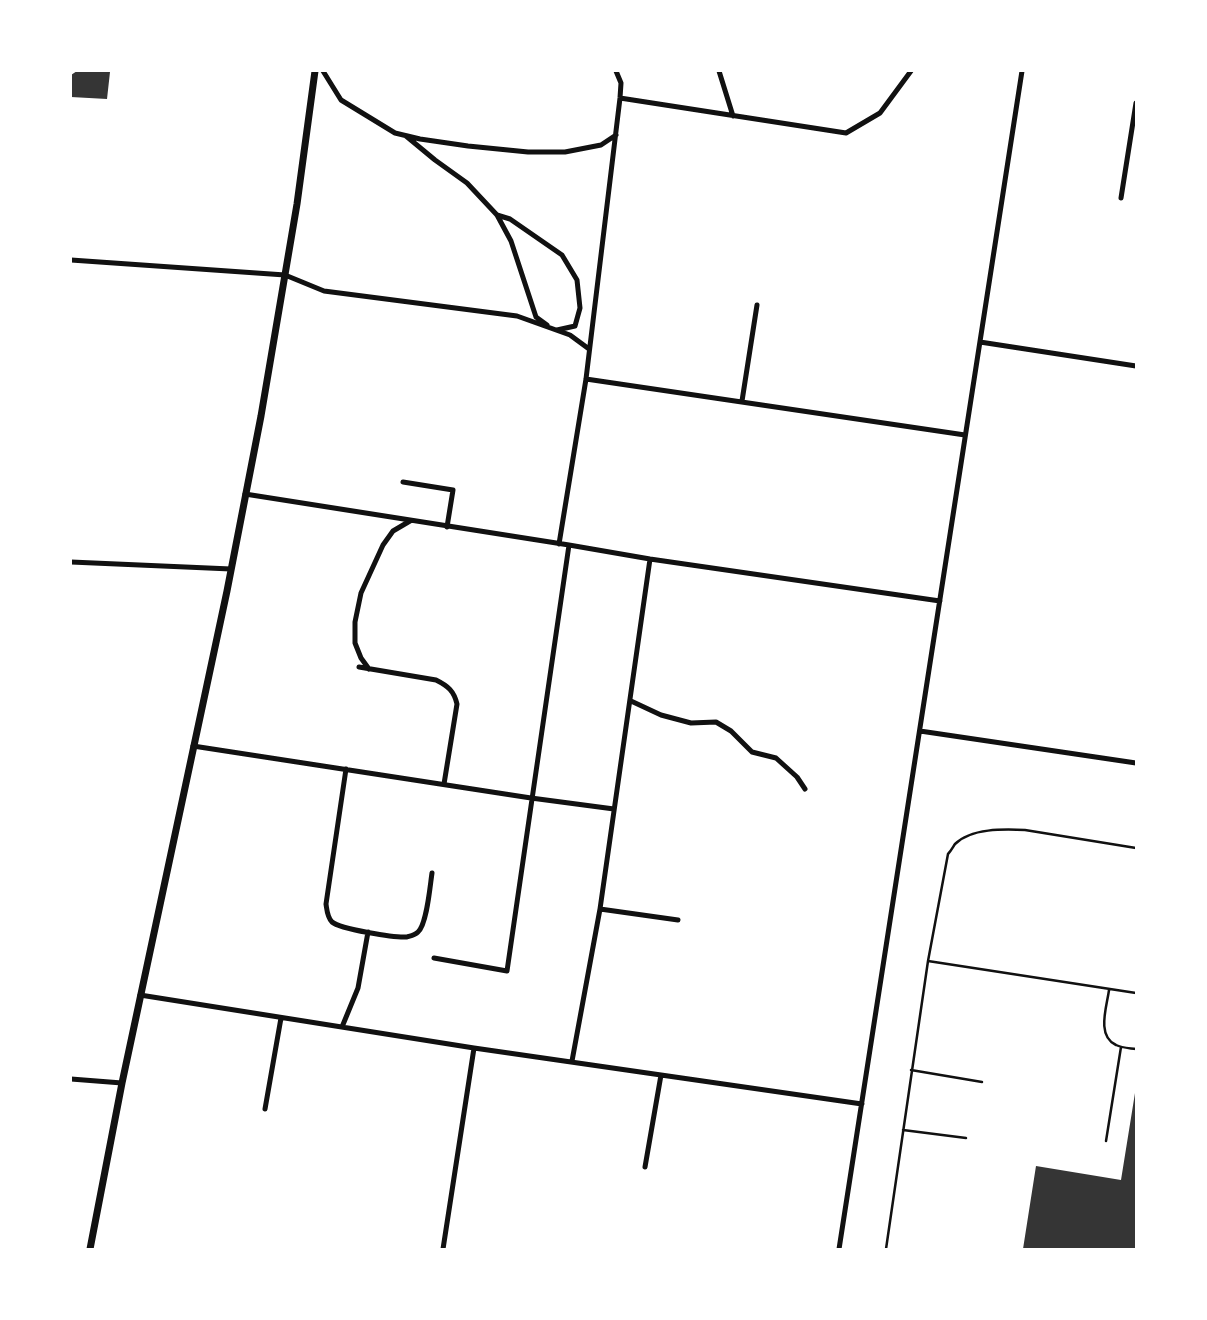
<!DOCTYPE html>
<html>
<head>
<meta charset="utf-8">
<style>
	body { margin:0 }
	#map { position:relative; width:1207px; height:1320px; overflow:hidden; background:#fff; font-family:"Exo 2",sans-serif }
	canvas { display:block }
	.frame { position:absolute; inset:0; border:72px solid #fff; pointer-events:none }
</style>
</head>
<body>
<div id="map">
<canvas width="1207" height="1320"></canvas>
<div class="frame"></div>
</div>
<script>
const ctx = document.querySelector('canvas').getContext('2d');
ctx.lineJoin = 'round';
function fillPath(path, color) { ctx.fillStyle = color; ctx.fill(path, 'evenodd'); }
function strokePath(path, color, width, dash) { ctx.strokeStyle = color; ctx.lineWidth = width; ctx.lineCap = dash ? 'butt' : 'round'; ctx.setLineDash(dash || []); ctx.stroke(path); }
fillPath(new Path2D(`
	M77,71L110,72L107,99L71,97V75Z
	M1135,1093L1136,1249H1023L1036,1166L1121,1180Z`), '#353535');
strokePath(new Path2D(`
	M928,961L1136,993
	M1109,990C1107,1006 1096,1036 1116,1045C1122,1048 1129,1048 1136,1049
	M911,1070L982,1082
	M903,1130L966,1138
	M1106,1141L1121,1047
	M886,1249L928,961L948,854C951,851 953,847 955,844C971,828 1004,829 1025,830L1136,848`), '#111', 2.5);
strokePath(new Path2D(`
	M323,71L341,100L395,133L420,139L468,146L528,152H565L601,145L616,135
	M719,71L733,116
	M620,98L846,133L880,113L911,71
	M406,136L435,160L467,183L497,215L511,241L536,317L547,325
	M1121,198L1136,103
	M497,215L510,219L562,255L577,280L580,308L575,326L557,330
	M71,260L285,275L324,291L517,316L570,335L589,349
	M980,342L1136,366
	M586,379L965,435
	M742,401L757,305
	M403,482L453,490L447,527
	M245,494L569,545L650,559L940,601
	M559,544L586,379L620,98L621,83L616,71
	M650,559L600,909L678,920
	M71,562L231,569
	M359,667L436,680C448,686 454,691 457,704L444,784
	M369,669L361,658L355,643V622L361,593L383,545L393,531L410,521
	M631,701L661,715L691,723L716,722L731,731L752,752L776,758L797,777L805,789
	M920,731L1136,763
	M193,746L531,798L614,809
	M346,769L326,904C327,910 327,917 332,922C340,929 395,938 407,937C410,936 415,935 418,932C427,924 430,886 432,873
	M434,958L507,971L569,545
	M140,995L474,1048L862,1104
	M342,1027L358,988L368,932
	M572,1061L600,909
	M71,1079L122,1083
	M265,1109L281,1018
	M645,1167L661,1075
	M443,1249L474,1048
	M839,1249L1022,71`), '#111', 5);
strokePath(new Path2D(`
	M90,1249L122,1083L227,591L261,416L297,204L315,71`), '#111', 7);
</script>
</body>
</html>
